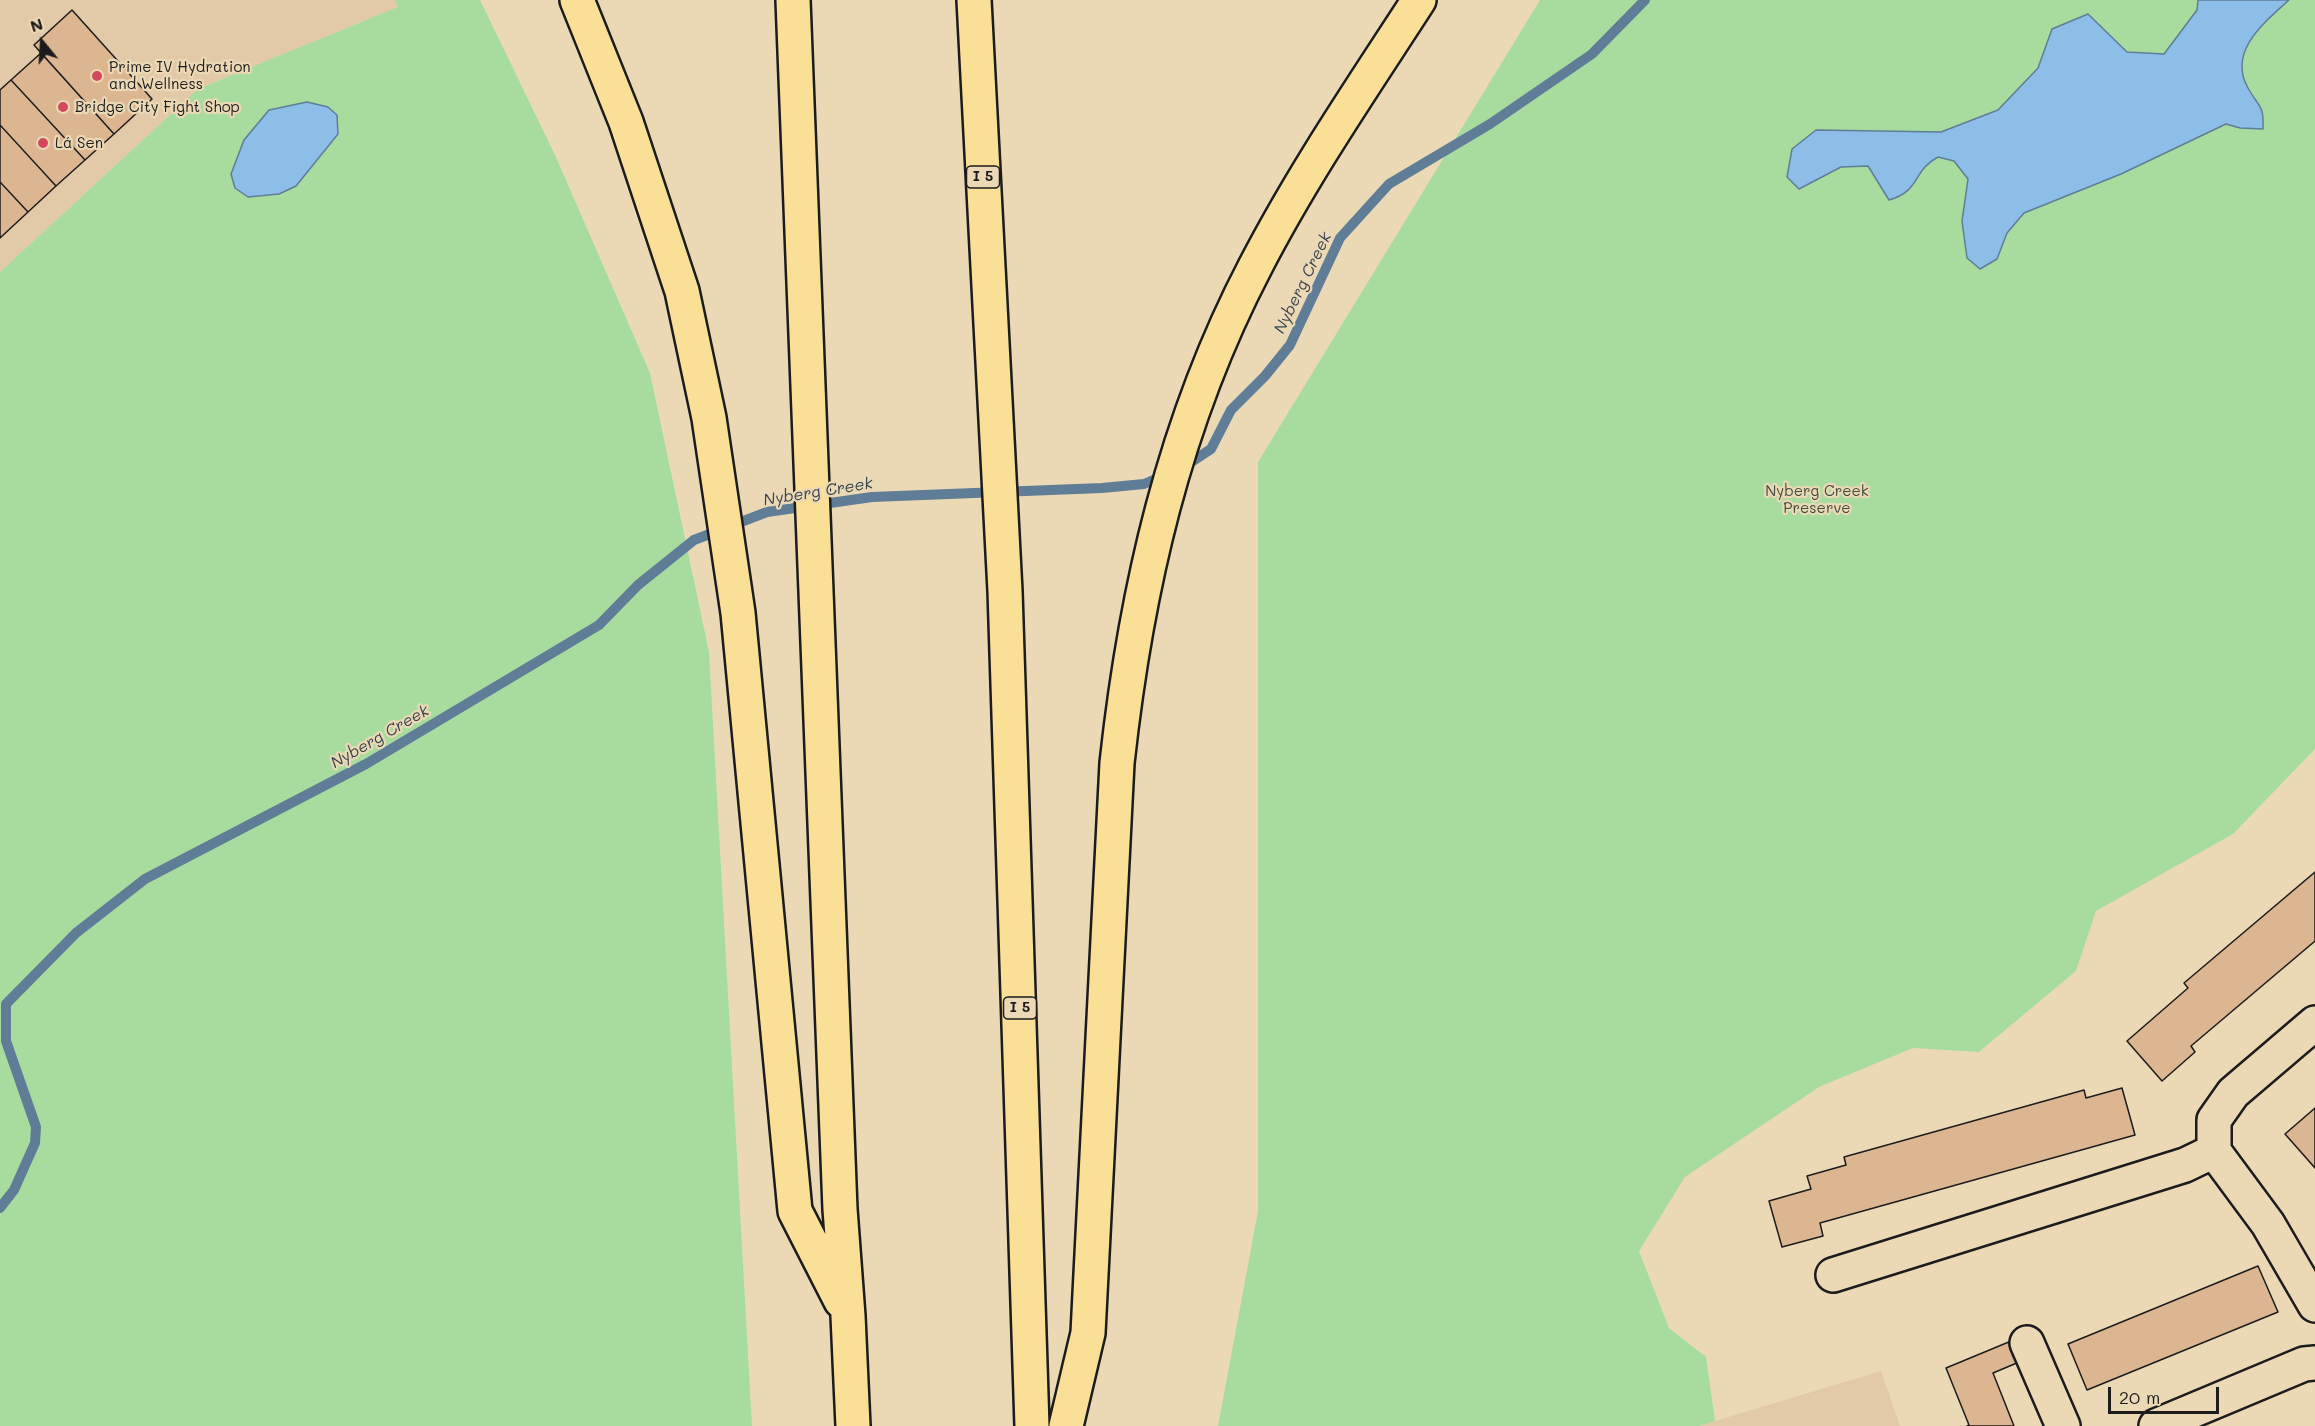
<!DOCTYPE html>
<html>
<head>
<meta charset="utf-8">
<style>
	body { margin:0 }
	#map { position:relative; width:2315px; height:1426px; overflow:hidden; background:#ebd9b6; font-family:Mali,sans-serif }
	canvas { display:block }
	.north { position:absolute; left:12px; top:12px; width:60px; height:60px; -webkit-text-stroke:4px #ebd9b6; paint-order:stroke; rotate:342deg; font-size:16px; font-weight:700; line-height:24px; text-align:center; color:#1c1c1c }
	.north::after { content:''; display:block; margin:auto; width:21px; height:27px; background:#1c1c1c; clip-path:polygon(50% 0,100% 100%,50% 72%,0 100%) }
	.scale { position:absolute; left:2108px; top:1387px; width:111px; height:27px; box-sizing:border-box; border:3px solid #1c1c1c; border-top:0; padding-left:8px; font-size:18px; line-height:21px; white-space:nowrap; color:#1c1c1c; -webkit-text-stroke:4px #ebd9b6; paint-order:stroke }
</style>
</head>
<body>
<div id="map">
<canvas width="2315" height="1426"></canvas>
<div class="north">N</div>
<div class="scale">20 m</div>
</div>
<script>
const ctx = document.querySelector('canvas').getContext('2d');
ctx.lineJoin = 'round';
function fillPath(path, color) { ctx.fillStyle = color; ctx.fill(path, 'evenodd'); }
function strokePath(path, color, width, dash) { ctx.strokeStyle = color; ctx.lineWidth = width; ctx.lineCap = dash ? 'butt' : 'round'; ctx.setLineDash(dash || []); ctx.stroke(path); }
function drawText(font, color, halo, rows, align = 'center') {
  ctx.font = font + ' Mali,sans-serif'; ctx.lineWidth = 4.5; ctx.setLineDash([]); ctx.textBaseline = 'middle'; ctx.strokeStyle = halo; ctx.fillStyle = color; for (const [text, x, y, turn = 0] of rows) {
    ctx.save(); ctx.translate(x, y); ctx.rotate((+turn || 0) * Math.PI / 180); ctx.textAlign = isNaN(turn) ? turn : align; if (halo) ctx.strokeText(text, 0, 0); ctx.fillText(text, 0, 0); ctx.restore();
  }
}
fillPath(new Path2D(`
	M0,0H395L399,7L198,89L0,272Z
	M1881,1371L1900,1426H1699L1715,1421Z`), '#e2caa8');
fillPath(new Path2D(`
	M395,0H480L555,155L650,373L709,652L752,1426H0V272L198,89L398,7Z
	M1540,0H2315V749L2233,834L2096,911L2076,971L1979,1052L1913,1048L1819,1087L1685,1177L1639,1251L1669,1328L1706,1357L1715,1421L1699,1426H1218L1258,1211V462Z`), '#a8dc9f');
const water = new Path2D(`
	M2198,0H2289C2265,22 2227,51 2248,88C2259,108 2264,104 2263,129L2240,128L2226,124L2121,174L2024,213L2007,233L1997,259L1980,269L1967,258L1962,221L1968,179L1954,161L1938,157C1912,171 1921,191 1889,200L1868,166L1841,167L1799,189L1787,177L1792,149L1816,130L1941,132L1998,110L2038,68L2052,29L2088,14L2127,52L2164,54L2197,10Z
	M307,102L328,107L337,115L338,134L296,186L279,194L248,197L235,188L231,174L244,140L269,110Z`);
fillPath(water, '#8cbee8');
strokePath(water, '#5f7d96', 1.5);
strokePath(new Path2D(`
	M1182,468L1211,449L1231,410L1265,376L1290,345L1340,238L1389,184L1490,124L1592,54L1645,0
	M0,1208L14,1190L35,1143L36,1127L6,1041V1004L76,933L145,879L366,764L599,625L638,585L694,540L767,512L872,497L1102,488L1144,484L1165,475`), '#5f7d96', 10);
const building = new Path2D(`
	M72,10L152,99L114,134L34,45Z
	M41,53L114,134L85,160L11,80Z
	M11,80L85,160L56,186L0,125V90Z
	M0,125L56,186L28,212L0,182Z
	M0,182L28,212L0,238Z
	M2315,872V941L2191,1046L2195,1052L2162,1081L2127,1041L2188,988L2184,983Z
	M2122,1088L2135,1135L1820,1223L1823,1236L1782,1247L1769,1201L1811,1189L1807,1176L1846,1165L1844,1157L2084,1090L2086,1098Z
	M2315,1108V1168L2285,1134Z
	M2258,1266L2278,1312L2087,1390L2068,1344Z
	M2016,1339L2024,1360L1993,1373L2014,1426H1967L1969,1425L1946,1368Z`);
fillPath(building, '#dcb691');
strokePath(building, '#1c1c1c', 1.5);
const minor = new Path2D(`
	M2315,1023L2233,1093L2214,1120V1151L2268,1224L2315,1305
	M1833,1275L2185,1165L2214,1151
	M2027,1343L2063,1426
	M2156,1426L2304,1364L2315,1363`);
const highway = new Path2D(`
	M577,0L626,122L682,291L709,418L738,613L795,1211L841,1301
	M793,0L840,1209L848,1316L853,1426
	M974,0L1005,591L1032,1426
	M1066,1426L1088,1333L1117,763C1136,590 1174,422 1255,267C1303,174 1362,88 1419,0`);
strokePath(minor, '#1c1c1c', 38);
strokePath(highway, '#1c1c1c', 38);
strokePath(minor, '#ebd9b6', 33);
strokePath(highway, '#fadf96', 33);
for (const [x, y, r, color] of [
	[97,76,6,"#d1495b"],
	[63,107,6,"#d1495b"],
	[43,143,6,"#d1495b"]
]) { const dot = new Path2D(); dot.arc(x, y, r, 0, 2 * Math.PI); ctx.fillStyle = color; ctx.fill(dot); strokePath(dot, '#ebd9b6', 2); }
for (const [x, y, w] of [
	[983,177,33],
	[1020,1008,33]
]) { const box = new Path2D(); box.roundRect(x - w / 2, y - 11, w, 22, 4.5); ctx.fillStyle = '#ebd9b6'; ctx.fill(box); strokePath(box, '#1c1c1c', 1.5); }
drawText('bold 14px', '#1c1c1c', null, [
	["I 5",983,177],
	["I 5",1020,1008]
]);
drawText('15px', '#1c1c1c', '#ebd9b6', [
	["Prime IV Hydration",109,67],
	["and Wellness",109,84],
	["Bridge City Fight Shop",75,107],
	["Lá Sen",55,143]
], 'left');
drawText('15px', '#3f4c3d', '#ebd9b6', [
	["Nyberg Creek",1817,491],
	["Preserve",1817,508]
]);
drawText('italic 16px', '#38444f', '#ebd9b6', [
	["Nyberg Creek",1303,283,-64],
	["Nyberg Creek",818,492,-9],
	["Nyberg Creek",380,737,-30]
]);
</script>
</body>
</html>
